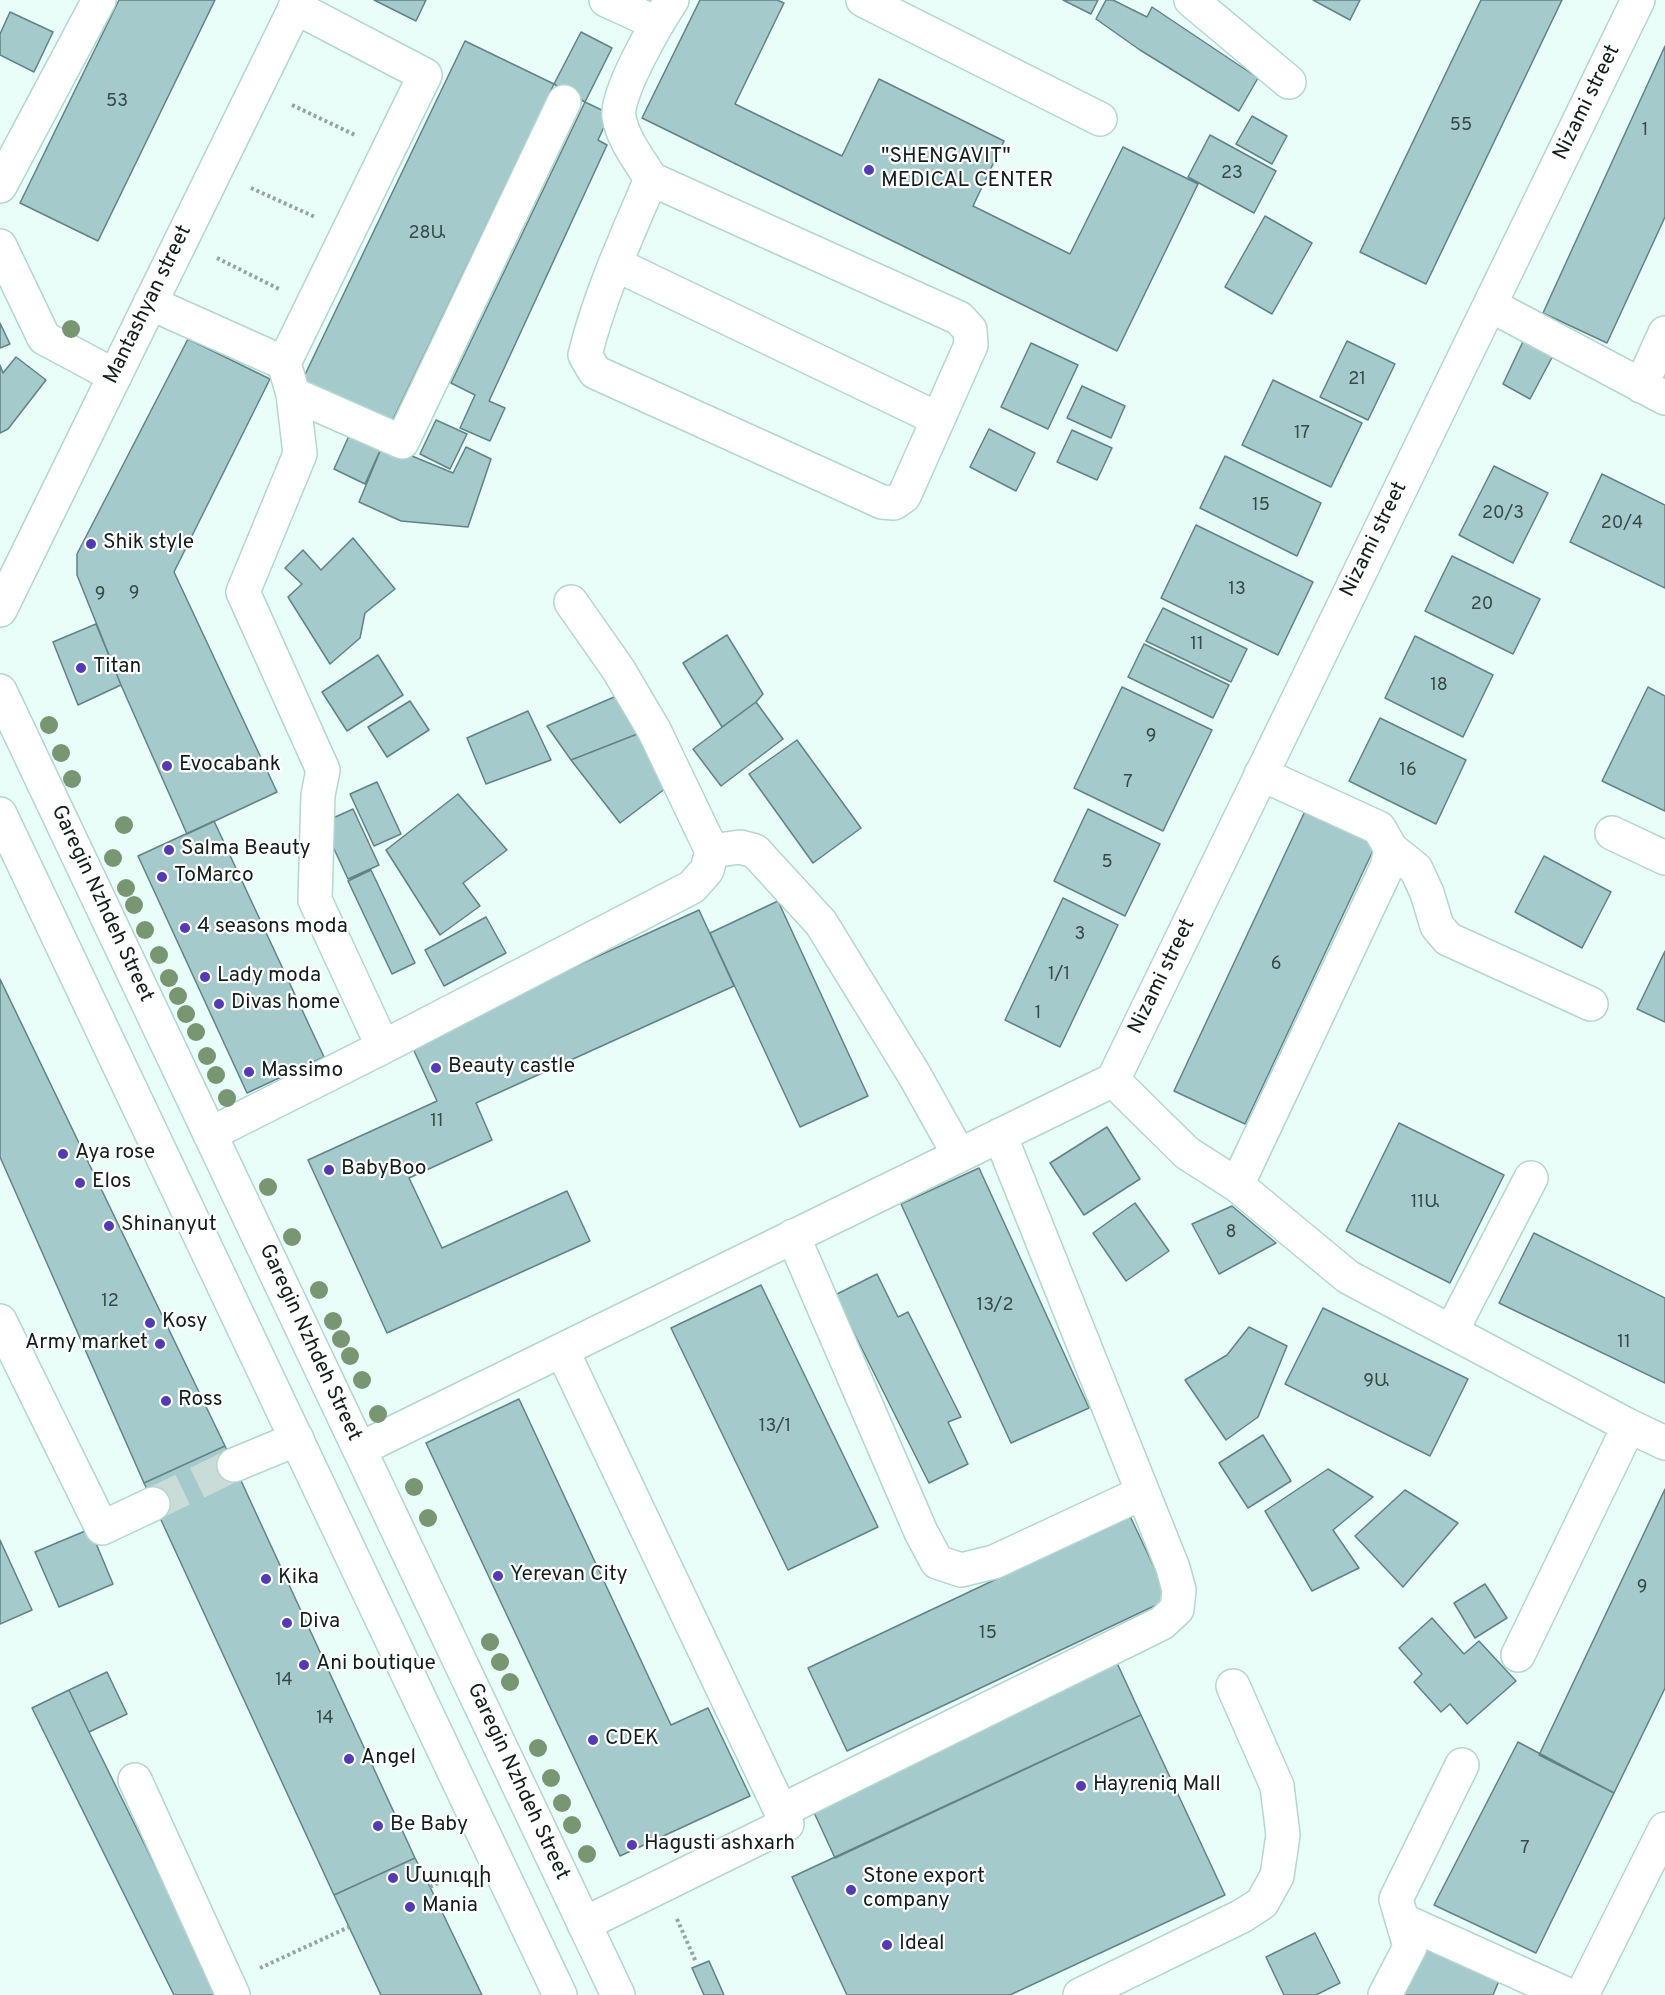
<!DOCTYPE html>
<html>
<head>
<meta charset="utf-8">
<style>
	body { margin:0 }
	canvas { display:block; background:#e9fef9 }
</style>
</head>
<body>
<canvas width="1665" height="1995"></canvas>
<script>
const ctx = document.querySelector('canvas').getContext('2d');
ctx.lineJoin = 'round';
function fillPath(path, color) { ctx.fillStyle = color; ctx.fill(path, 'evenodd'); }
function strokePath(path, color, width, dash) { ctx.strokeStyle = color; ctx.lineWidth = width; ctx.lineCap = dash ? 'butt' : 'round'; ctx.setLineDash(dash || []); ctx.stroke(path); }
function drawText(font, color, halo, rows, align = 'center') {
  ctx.font = font + ' Overpass,"Noto Sans Armenian",sans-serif'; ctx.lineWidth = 4.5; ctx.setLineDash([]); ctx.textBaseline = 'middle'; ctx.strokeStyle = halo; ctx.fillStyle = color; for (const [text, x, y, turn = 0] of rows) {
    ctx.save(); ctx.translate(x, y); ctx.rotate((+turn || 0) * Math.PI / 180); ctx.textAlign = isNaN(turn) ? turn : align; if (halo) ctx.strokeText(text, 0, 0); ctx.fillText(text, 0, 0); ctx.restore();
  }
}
const building = new Path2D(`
	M119,0H215L98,241L20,203Z
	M374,0H426L416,21Z
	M700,0H777L784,3L735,104L842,156L879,79L1004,141L973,206L1070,254L1123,147L1198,184L1117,351L642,118Z
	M1063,0H1098L1091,14Z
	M1106,0H1113L1147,17L1152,7L1258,78L1239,111L1140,50L1096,19Z
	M1313,0H1360L1350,20Z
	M1481,0H1562L1426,284L1360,252Z
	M10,12L53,32L34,72L0,55V34Z
	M581,32L612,48L585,102L554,84Z
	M465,41L554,84L389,428L300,385Z
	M1665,46V217L1607,343L1543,313Z
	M585,102L610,114L598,140L607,145L489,401L505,408L490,441L460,428L475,395L451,383Z
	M1252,116L1287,136L1272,164L1236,144Z
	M1210,135L1276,171L1254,213L1188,177Z
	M1265,216L1312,243L1272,314L1225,287Z
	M0,323L10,344L0,348Z
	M1527,333L1557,348L1530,399L1503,384Z
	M188,339L270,379L174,572L277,792L187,834L121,685L77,575V554Z
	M1347,341L1395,364L1368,420L1320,397Z
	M1031,343L1078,365L1048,429L1001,407Z
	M16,357L46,380L8,429L0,433V365L3,373Z
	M1273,380L1362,423L1331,487L1242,445Z
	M1082,386L1125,406L1111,438L1067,418Z
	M436,420L467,434L450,469L420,454Z
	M352,429L383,444L365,484L334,469Z
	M989,429L1035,453L1016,491L970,467Z
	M1072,430L1112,448L1097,480L1057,462Z
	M383,444L453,473L466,447L491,459L468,527L401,521L359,502Z
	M1225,456L1321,503L1297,556L1200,508Z
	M1494,466L1548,493L1513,563L1459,535Z
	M1602,474L1665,505V588L1570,542Z
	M1196,525L1313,582L1278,655L1161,598Z
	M353,538L395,589L365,613L360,638L330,664L288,597L302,584L285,568L303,550L321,570Z
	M1452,556L1540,599L1513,654L1425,611Z
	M1163,608L1247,649L1231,682L1146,641Z
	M96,624L121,685L78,705L53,642Z
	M727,635L763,694L756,702L722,727L683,663Z
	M1415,636L1493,675L1463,737L1385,698Z
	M1144,644L1229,685L1213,718L1128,677Z
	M378,655L403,695L347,731L322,692Z
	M1122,687L1212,730L1163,831L1074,788Z
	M1648,687L1665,696V811L1602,781Z
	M621,694L645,731L571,760L547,726Z
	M410,701L429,730L387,757L368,727Z
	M756,702L783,739L721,786L693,749Z
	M528,711L551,760L486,784L467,738Z
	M1380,718L1466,760L1436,824L1349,781Z
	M645,731L670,785L620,823L571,760Z
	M797,740L861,828L813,863L749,774Z
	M377,782L401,834L374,846L350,794Z
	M458,794L507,850L463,883L480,906L440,935L386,850Z
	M1307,807L1378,840L1245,1124L1174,1091Z
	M353,809L379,865L348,879L322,823Z
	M1088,809L1160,844L1125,916L1054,881Z
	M214,821L324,1057L247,1093L138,856Z
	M1544,856L1611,892L1582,948L1515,912Z
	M371,870L415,963L392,974L348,881Z
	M1063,898L1118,925L1060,1047L1005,1020Z
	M778,901L868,1096L800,1127L710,933Z
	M699,910L734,986L476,1103L492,1140L409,1178L442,1248L567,1191L590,1241L387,1333L308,1160L437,1101L410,1042Z
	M486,917L506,953L444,986L425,950Z
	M1665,951V1022L1637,1009Z
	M0,979L225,1446L144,1483L0,1157Z
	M1399,1123L1504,1175L1450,1283L1346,1231Z
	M1107,1127L1140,1179L1084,1215L1050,1163Z
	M979,1168L1089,1408L1011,1443L901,1204Z
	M1135,1203L1169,1251L1126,1281L1093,1233Z
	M1232,1206L1276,1243L1219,1274L1192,1224Z
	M1534,1233L1665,1298V1383L1499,1303Z
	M877,1274L898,1317L908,1312L961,1417L948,1422L968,1464L929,1483L835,1295Z
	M761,1285L878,1527L788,1570L671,1328Z
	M1323,1308L1468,1379L1430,1456L1285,1384Z
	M1249,1327L1287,1346L1258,1417L1226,1440L1185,1380L1227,1355Z
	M519,1399L671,1725L708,1708L750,1796L620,1856L426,1443Z
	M1263,1435L1291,1481L1248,1508L1219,1463Z
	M225,1446L415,1858L334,1895L144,1483Z
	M1328,1469L1373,1497L1333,1530L1359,1568L1312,1591L1265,1511Z
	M1665,1489V1688L1614,1793L1539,1755Z
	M1405,1490L1458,1523L1403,1587L1355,1536Z
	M1130,1516L1169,1599L847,1751L808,1668Z
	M90,1529L113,1584L59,1607L35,1552Z
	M0,1540L32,1610L0,1624Z
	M1485,1584L1507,1618L1475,1638L1454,1603Z
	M1432,1618L1464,1654L1479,1641L1516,1681L1467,1724L1450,1704L1441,1712L1414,1682L1422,1674L1399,1648Z
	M1117,1663L1141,1715L835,1858L811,1806Z
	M107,1672L127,1714L89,1732L69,1690Z
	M69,1690L89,1732L219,1995H174L32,1708Z
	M1141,1715L1225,1895L1010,1995H847L792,1877Z
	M1518,1742L1614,1793L1536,1953L1434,1905Z
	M415,1858L430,1887L482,1995H381L334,1895Z
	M1315,1933L1340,1983L1316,1995H1284L1266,1957Z
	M1426,1943L1501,1976L1493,1995H1401Z
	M709,1961L724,1995H704L692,1968Z`);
fillPath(building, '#a5cacc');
strokePath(building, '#608385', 1.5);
strokePath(new Path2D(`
	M153,1504L234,1465`), '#c9dcd8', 33, [33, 16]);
const minor = new Path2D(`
	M606,0L656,23
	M863,0L1100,119
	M1191,0L1289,82
	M295,7L425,75L284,363L293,394L300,454L243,592L323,770L318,795L315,900L383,1047
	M651,179C627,236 600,294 585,355L595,372L882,502L894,503L904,496L971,345L970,330L959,318L651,179C639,159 623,140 619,117C615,94 658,21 672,0
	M0,186L99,0
	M0,246L44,338L115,376
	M615,264L938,419
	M150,303L284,363
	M1490,305L1665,398
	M1641,386L1665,333
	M293,394L402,442L564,102
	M0,610L299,0
	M1612,833L1665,858
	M1391,849L1416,869L1427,893L1437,926L1448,939L1591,1004
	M712,851L740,847L755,851L821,923L915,1076L959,1155
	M1113,1080L1638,0
	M1113,1080L1187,1153L1237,1185L1348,1277L1629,1426L1665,1443
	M210,1134L383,1047L692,887L707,870L712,851L654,730L618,669L571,602
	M1237,1185L1387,867L1391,849L1379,828L1261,774
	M793,1236L921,1532L937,1562L961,1570L994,1562L1142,1493
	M0,1321L102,1528L153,1504
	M1451,1332L1531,1178
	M562,1350L787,1824L584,1924
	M360,1449L1113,1080
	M234,1465L297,1439
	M1518,1655L1629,1426
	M135,1780L233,1995
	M781,1811L1162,1623L1177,1609L1179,1590L1173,1568L1000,1135
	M1402,1920L1568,1995
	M1080,1995L1242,1916L1262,1903L1277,1876L1283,1835L1277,1786L1233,1686
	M1385,1995L1410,1947L1396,1899L1462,1765
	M1582,1995L1665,1829`);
const major = new Path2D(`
	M0,691L618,1995
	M0,814L560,1995`);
strokePath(minor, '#b3d7ce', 36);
strokePath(major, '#b3d7ce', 36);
strokePath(new Path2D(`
	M292,105L355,135
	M251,188L315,217
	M217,258L279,289
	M430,1887L447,1879
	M677,1919L696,1962
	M260,1968L349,1927`), '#94a6a1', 4, [3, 3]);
strokePath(minor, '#fff', 33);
strokePath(major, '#fff', 33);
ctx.fillStyle = '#799673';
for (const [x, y] of [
	[71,329],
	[49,725],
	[61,753],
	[72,779],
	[124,825],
	[113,858],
	[126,888],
	[134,905],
	[145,930],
	[159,955],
	[169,978],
	[178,996],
	[186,1014],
	[196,1032],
	[207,1056],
	[216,1075],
	[227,1098],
	[268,1187],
	[292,1237],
	[319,1290],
	[333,1321],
	[341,1339],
	[350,1356],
	[362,1380],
	[378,1414],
	[414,1487],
	[428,1518],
	[490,1642],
	[500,1662],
	[510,1682],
	[538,1748],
	[551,1778],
	[562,1803],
	[572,1825],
	[587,1854]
]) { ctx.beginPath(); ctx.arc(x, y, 9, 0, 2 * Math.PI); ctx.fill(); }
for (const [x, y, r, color] of [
	[869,170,6,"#553bb3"],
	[91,544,6,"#553bb3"],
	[81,668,6,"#553bb3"],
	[167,766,6,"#553bb3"],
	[169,850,6,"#553bb3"],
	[162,877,6,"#553bb3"],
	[185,928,6,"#553bb3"],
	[205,977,6,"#553bb3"],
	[219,1004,6,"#553bb3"],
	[436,1068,6,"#553bb3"],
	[249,1072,6,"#553bb3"],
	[63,1154,6,"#553bb3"],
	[329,1170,6,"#553bb3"],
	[80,1183,6,"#553bb3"],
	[109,1226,6,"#553bb3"],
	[150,1323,6,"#553bb3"],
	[160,1344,6,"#553bb3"],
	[166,1401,6,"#553bb3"],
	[498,1576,6,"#553bb3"],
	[266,1579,6,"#553bb3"],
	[287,1623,6,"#553bb3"],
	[304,1665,6,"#553bb3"],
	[593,1740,6,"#553bb3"],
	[349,1759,6,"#553bb3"],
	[1081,1786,6,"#553bb3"],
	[378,1826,6,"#553bb3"],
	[632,1845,6,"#553bb3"],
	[393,1878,6,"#553bb3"],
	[851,1890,6,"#553bb3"],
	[410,1907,6,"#553bb3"],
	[887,1945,6,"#553bb3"]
]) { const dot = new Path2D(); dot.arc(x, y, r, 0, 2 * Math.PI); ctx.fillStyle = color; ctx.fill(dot); strokePath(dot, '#fff', 2); }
drawText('18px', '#364947', null, [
	["53",117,102],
	["55",1461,126],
	["1",1645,131],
	["23",1232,174],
	["28Ա",427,234],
	["21",1357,380],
	["17",1302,434],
	["15",1261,506],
	["20/3",1503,514],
	["20/4",1622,524],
	["13",1237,590],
	["9",134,594],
	["9",100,595],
	["20",1482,605],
	["11",1197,645],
	["18",1439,686],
	["9",1151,737],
	["16",1408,771],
	["7",1128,783],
	["5",1107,863],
	["3",1080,935],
	["6",1276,965],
	["1/1",1059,975],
	["1",1038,1014],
	["11",437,1122],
	["11Ա",1425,1203],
	["8",1231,1233],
	["12",110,1302],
	["13/2",995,1306],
	["11",1624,1343],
	["9Ա",1376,1382],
	["13/1",775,1427],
	["9",1642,1588],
	["15",988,1634],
	["14",284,1681],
	["14",325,1719],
	["7",1525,1849]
]);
drawText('21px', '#111e1b', '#fff', [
	["Nizami street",1588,103,-64],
	["Mantashyan street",149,305,-64],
	["Nizami street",1375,540,-64],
	["Garegin Nzhdeh Street",101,904,65],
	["Nizami street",1163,977,-64],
	["Garegin Nzhdeh Street",309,1343,65],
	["Garegin Nzhdeh Street",517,1782,65]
]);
drawText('21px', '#111e1b', '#fff', [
	["\"SHENGAVIT\"",881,158],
	["MEDICAL CENTER",881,182],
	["Shik style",103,544],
	["Titan",93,668],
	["Evocabank",179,766],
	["Salma Beauty",181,850],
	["ToMarco",174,877],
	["4 seasons moda",197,928],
	["Lady moda",217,977],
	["Divas home",231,1004],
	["Beauty castle",448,1068],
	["Massimo",261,1072],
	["Aya rose",75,1154],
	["BabyBoo",341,1170],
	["Elos",92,1183],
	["Shinanyut",121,1226],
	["Kosy",162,1323],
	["Army market",148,1344,"right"],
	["Ross",178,1401],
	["Yerevan City",510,1576],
	["Kika",278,1579],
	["Diva",299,1623],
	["Ani boutique",316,1665],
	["CDEK",605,1740],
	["Angel",361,1759],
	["Hayreniq Mall",1093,1786],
	["Be Baby",390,1826],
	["Hagusti ashxarh",644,1845],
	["Մաուգլի",405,1878],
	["Stone export",863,1878],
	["company",863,1902],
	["Mania",422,1907],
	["Ideal",899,1945]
], 'left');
</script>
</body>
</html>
